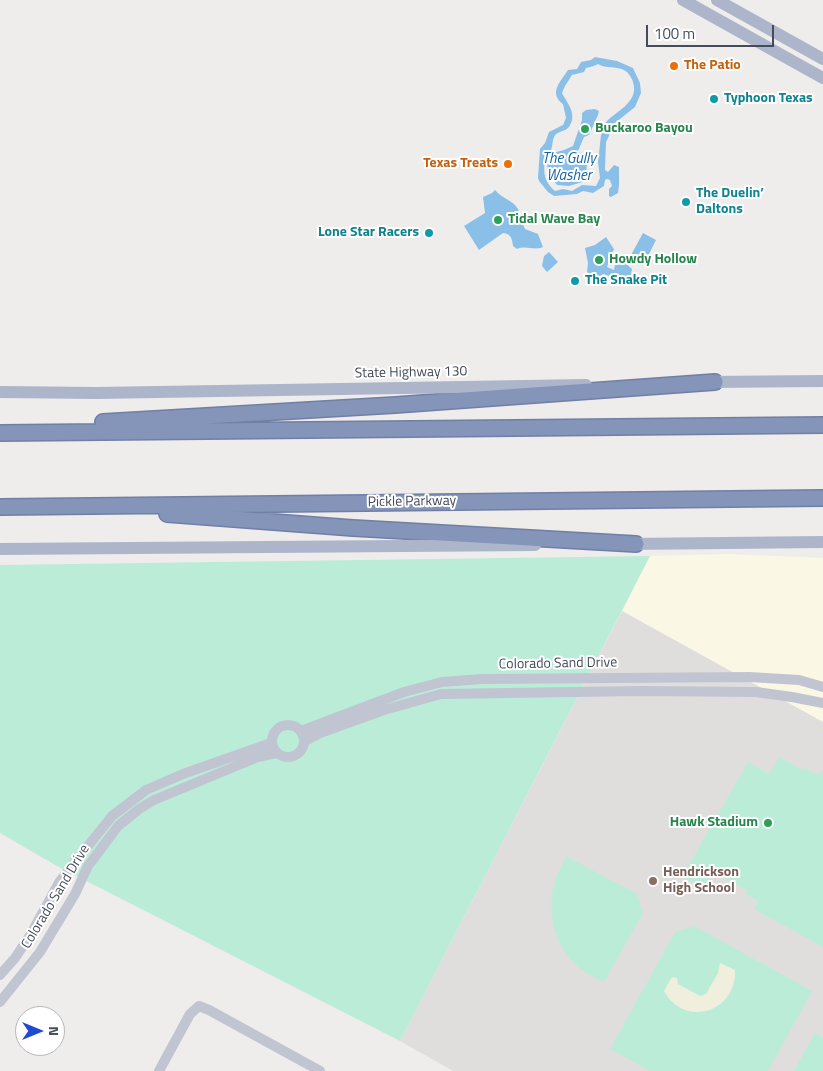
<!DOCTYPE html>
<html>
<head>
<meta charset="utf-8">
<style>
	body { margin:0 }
	#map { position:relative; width:823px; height:1071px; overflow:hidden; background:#efecec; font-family:"Titillium Web",sans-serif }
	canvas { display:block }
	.north { position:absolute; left:15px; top:1006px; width:50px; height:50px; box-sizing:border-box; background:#fff; border:1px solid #b5b7bc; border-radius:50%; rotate:90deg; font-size:14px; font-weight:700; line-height:20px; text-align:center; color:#454b58 }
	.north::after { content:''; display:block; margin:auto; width:18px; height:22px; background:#204ad4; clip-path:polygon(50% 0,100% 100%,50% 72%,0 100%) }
	.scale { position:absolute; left:646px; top:25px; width:128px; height:22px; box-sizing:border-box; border:2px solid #454b58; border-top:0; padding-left:6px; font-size:15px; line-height:18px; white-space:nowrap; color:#454b58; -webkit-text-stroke:4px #fff; paint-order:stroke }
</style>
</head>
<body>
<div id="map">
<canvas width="823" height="1071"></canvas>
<div class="north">N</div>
<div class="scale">100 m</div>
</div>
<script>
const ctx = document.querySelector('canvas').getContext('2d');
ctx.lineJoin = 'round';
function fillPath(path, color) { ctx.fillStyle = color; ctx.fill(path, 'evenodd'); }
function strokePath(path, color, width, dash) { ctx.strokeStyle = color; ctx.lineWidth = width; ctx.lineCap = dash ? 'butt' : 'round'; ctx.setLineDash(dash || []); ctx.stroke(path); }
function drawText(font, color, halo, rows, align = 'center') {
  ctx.font = font + ' "Titillium Web",sans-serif'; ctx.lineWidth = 4; ctx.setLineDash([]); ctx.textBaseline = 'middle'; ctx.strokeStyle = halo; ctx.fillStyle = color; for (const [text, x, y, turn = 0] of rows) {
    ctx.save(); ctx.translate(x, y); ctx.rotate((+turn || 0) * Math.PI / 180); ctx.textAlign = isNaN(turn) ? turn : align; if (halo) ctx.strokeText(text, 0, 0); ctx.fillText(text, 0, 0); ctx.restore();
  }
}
fillPath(new Path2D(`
	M728,554L823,558V722L622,611L650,556Z`), '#faf8e4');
fillPath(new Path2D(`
	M622,611L823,722V1071H453L400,1041Z`), '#e0dedd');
fillPath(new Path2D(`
	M650,556L400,1041L57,866L0,833V565Z
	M779,757L802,770L803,768L819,775L823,770V947L754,909L758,901L746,894L747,890L712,872L703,888L682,877L748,762L769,774Z
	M566,856L637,894L643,913L604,982C596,978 587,974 580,968C559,952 548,922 552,896C553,882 560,869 566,856Z
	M694,926L812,991L768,1071H650L610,1049L675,932Z
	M815,1033L823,1037V1071H794Z`), '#bbecd8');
fillPath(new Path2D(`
	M720,963L735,970C737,1013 684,1028 664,991L672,977L677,978L678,984L700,996L706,994L718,973Z`), '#f0eedc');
fillPath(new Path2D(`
	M595,57L617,61L633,68L640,83L641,93L635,107L610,127L609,136L606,142L605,170L608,172L614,165L619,167V185L618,193L611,197L609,196V189L612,186L610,180L607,179L605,180L604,186L593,193L583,191L577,194L554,196L548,192L539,181L538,178L540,149L545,143L549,132L563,125L566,118L563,104C548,93 561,81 568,70L577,69L581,62L591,60ZM598,64C605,69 618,65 627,72C630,75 632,79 633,82C640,104 612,112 604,125V129L601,135L598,162L600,178L596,186L582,185L572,191L563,189L555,191C541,179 544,168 546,152L551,150C553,145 552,140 555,135C559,131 566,131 569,127C578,114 567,103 562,93L565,86L572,75L584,72L586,68L594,66Z
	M595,109L599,111L598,115L589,135L584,137L578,151L587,161L586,181L569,186L557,185C551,176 543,165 549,154L564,150L573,146L582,120V113L586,110Z
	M495,190C501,198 513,200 518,209C521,215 522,223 525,229L538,234L543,247C534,251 526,245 517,249L513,246C512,238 511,234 503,233L479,250L464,226L485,213L483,197L492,193Z
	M643,233L656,240L648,256L642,252L635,258L631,255Z
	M606,237L614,249L607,267L614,270L615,264L622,260L632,269L630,279L624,277L623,282L618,285H612L609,276L603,274L598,278L587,272L588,263L585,248L595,245Z
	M549,252L558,262L547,272L542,266L544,256Z`), '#8ac0e7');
const highway = new Path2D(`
	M103,422L395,405L715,382
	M0,433L823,425
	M0,507L823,498
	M167,514L353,528L636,544`);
strokePath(highway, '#717fa5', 18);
strokePath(new Path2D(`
	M272 741a16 16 0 1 1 32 0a16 16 0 1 1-32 0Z
	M301,731L404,692L442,682L482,679L749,677L799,680L823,687
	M304,742L320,733L384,710L441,694L640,691L756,692L792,697L823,703
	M0,975L15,958L31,934L60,881L112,816L146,790L183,774L271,743
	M0,1002L40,952L75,894L88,866L118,826L139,809L154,800L258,757L276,753
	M159,1071L190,1014L199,1006L209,1010L320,1071`), '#c0c5d1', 10);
strokePath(new Path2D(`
	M683,0L823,78
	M717,0L823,59
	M706,382L823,381
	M0,392L96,393L586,385
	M627,544L823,542
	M0,549L535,545`), '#acb5ca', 12);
strokePath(highway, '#8594b9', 15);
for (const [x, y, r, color] of [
	[674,66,5,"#e8710a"],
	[714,99,5,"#0f9aa8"],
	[585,129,5,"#2e9e5b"],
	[508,164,5,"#e8710a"],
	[686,202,5,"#0f9aa8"],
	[498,220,5,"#2e9e5b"],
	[429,233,5,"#0f9aa8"],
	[599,260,5,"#2e9e5b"],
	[575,281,5,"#0f9aa8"],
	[768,823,5,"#2e9e5b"],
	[653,881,5,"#8d6e63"]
]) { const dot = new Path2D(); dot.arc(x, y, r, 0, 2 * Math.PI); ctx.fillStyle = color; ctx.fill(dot); strokePath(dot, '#fff', 2); }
drawText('bold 14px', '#c56008', '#fff', [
	["The Patio",684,66],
	["Texas Treats",498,164,"right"]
], 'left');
drawText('bold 14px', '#0d838f', '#fff', [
	["Typhoon Texas",724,99],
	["The Duelin’",696,194],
	["Daltons",696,210],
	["Lone Star Racers",419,233,"right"],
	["The Snake Pit",585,281]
], 'left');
drawText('bold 14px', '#27864d', '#fff', [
	["Buckaroo Bayou",595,129],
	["Tidal Wave Bay",508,220],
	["Howdy Hollow",609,260],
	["Hawk Stadium",758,823,"right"]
], 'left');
drawText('14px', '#454b58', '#fff', [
	["State Highway 130",411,373,-1],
	["Pickle Parkway",412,502,-1],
	["Colorado Sand Drive",558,664,-1],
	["Colorado Sand Drive",56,897,-59]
]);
drawText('bold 14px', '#785e54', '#fff', [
	["Hendrickson",663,873],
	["High School",663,889]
], 'left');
drawText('italic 15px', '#12649f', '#fff', [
	["The Gully",569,159],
	["Washer",569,176]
]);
</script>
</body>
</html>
